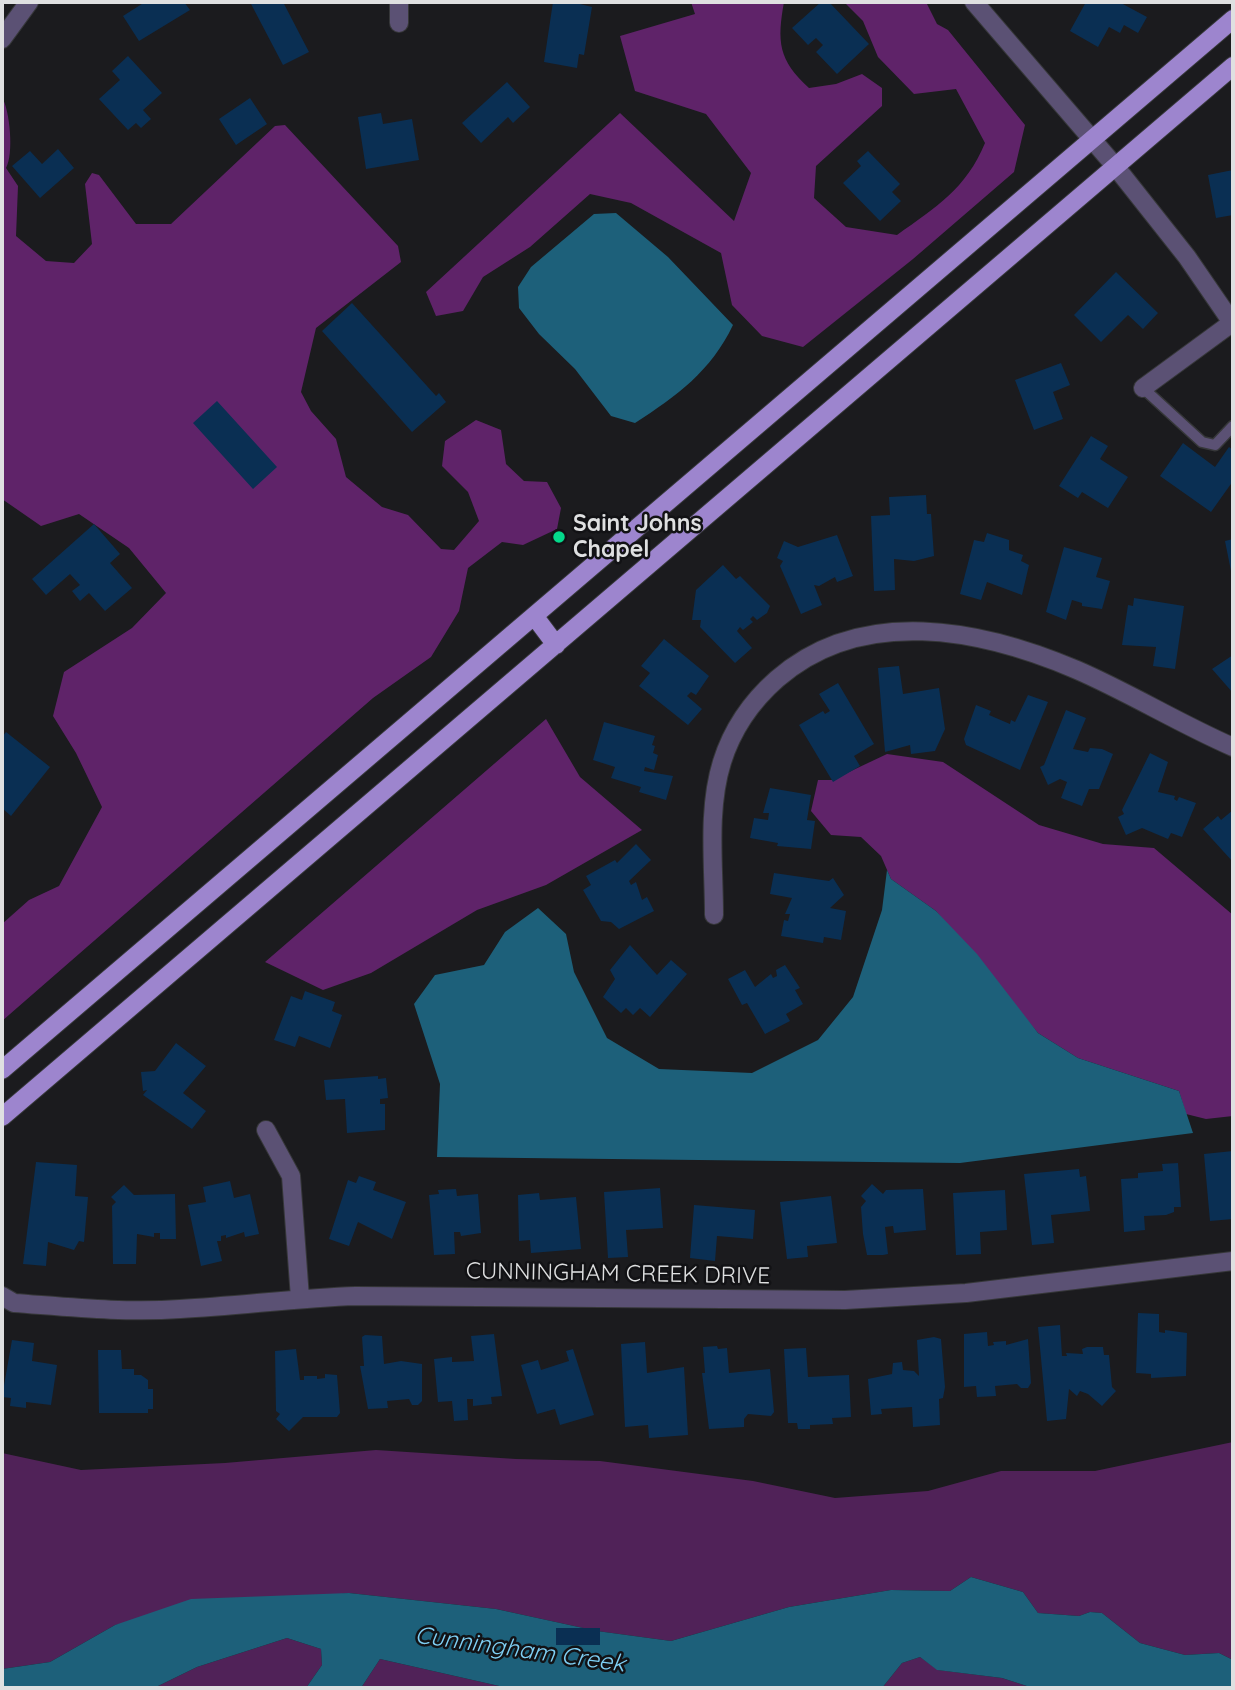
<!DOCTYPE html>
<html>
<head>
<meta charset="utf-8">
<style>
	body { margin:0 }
	#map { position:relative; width:1235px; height:1690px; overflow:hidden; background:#1b1b1e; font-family:Quicksand,sans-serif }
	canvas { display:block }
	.frame { position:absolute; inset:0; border:4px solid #dfe0e1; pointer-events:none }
</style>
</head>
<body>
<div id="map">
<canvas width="1235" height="1690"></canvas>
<div class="frame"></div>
</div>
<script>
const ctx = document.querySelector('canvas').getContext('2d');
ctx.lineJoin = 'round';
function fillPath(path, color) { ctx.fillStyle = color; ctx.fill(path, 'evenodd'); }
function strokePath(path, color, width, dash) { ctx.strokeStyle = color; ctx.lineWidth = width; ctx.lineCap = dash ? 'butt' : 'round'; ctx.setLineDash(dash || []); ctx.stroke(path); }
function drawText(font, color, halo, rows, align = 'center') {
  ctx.font = font + ' Quicksand,sans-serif'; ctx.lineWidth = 5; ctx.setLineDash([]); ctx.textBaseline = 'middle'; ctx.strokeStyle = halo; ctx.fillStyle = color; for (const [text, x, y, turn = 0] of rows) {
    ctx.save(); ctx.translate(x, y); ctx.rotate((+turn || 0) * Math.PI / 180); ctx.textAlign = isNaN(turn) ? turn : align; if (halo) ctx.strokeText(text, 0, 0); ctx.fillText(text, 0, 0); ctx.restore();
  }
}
fillPath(new Path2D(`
	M1233,1442V1660L1219,1653L1185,1655L1140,1643L1102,1613L1090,1612L1079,1616L1038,1613L1023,1592L971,1577L950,1591L891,1590L789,1607L671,1641L597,1631L496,1609L349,1593L115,1625L50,1662L2,1669V1453L81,1470L225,1463L376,1450L516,1459L600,1461L753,1481L835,1498L928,1491L1001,1471H1095Z
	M287,1638L321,1649L322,1665L306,1688H154L197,1667Z
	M920,1657L938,1670L1002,1678L1033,1688H882L902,1663Z
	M380,1659L508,1688H361Z`), '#502258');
fillPath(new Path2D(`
	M691,2H784C777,41 778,60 809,88L836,84L862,74L882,88V106L816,166L814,198L846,227L897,235C936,207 966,189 985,143L956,89L914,94L878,57L863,21L844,2H926L937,24L948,30L1025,125L1014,172L913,259L803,347L762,336L732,305L721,253L631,203L590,194L530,247L483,277L463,311L436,316L426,292L620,113L734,221L751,173L706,114L635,91L620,36L695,14Z
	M2,97C10,111 14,154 6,168L18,186L16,236L46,261L74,263L92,244L85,184L92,173L99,175L136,224H171L275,126L285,125L398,246L401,262L316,328L301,392L311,411L336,439L346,477L382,507L408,515L441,549L454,550L479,521L468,492L442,466L445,441L476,420L501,430L506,464L524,481L547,482L561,508L557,529L523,545L502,542L468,568L459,611L431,657L373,698L2,1021V924L29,900L59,886L102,807L76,753L53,716L64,672L132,628L166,593L129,548L79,514L41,526L2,499Z
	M546,719L580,777L642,830L546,885L477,910L371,973L323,990L265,962Z
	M887,754L943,762L1039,825L1103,844L1154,848L1233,915V1116L1206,1119L1186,1114L1179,1091L1078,1058L1038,1033L936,911L891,879L881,856L861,837L831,835L811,811L818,780H832Z`), '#5f2369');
fillPath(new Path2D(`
	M616,213L668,257L733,325C711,371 677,396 635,423L611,416L575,369L539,334L519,308L518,287L531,267L594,214Z
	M887,870L891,879L936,911L977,954L1038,1033L1078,1058L1179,1091L1193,1133L960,1163L437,1157L440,1084L414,1004L435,975L484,965L505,932L538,908L566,934L574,972L607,1038L659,1069L752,1073L818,1040L853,997L882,910Z
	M971,1577L1023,1592L1038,1613L1079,1616L1090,1612L1102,1613L1140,1643L1185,1655L1219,1653L1233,1660V1688H1033L1002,1678L937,1670L920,1657L902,1663L882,1688H508L380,1659L361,1688H306L322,1665L321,1649L287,1638L197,1667L154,1688H2V1669L50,1662L115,1625L191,1599L349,1593L496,1609L597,1631L671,1641L789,1607L891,1590L950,1591Z`), '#1d607a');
fillPath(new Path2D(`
	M145,2H184L190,10L139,41L123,16Z
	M250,2H283L309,52L283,65Z
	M553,2H572L592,7L584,55L579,54L577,68L544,62Z
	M821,2H829L869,44L837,74L816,52L823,45L816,38L808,45L792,28Z
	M1086,2H1119L1147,17L1138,33L1124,25L1120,33L1109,27L1098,47L1070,31Z
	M128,56L162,93L143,110L151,119L141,128L136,123L128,130L99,99L120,80L112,71Z
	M507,82L530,107L513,123L508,117L481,143L462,123Z
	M250,98L267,124L236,145L219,119Z
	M381,113L383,124L412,119L419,160L366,169L358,117Z
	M58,149L74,168L40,198L12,166L30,151L42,164Z
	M868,151L900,184L892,192L901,201L880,221L843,183L861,166L857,161Z
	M1233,170V215L1216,218L1208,175Z
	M1116,272L1158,313L1143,329L1128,315L1101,342L1074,315Z
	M352,303L436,396L439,393L446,402L412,432L322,331Z
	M1061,363L1070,385L1053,392L1063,419L1034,430L1015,380Z
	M217,401L277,467L253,489L193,423Z
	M1091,436L1108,446L1100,459L1128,477L1108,508L1082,492L1078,498L1059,486Z
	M1183,443L1215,467L1229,447L1233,450V481L1211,512L1160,476Z
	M926,495L927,514H931L934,556L914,561L894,559L895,590L874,591L871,516L890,515L889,497Z
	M94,524L120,554L110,563L132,588L105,611L89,593L80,601L72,591L80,585L70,574L46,595L32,579Z
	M987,533L1009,540V550L1023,555L1021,561L1029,565L1022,595L987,582L981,600L960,594L974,540L984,542Z
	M837,535L853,576L837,582L835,577L819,586L814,585L822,605L801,614L780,566L783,561L777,558L784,541L798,547Z
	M1233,539V576H1232L1225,541Z
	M1064,547L1102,558L1096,577L1110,581L1102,609L1082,606V603L1072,600L1066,620L1046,612Z
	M723,565L736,579L740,576L770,606L767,613L757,620L753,616L750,619L753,622L743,630L740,627L737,631L752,648L735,663L700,627L701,620H692L696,590Z
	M1134,598L1184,606L1175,669L1153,666L1156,647L1122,645L1128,605L1133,606Z
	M664,639L709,676L696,695L691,692L687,696L702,709L688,725L639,686L650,673L641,666Z
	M1233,655V693L1212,669Z
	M899,666L903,694L939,688L945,729L935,751L911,754L910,745L885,752L878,668Z
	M838,683L874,744L854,756L860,766L833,782L799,725L823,711L825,714L830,711L819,694Z
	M1028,695L1048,702L1020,770L966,745L964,739L976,705L991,711L989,715L1010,724L1011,720L1015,722Z
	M1066,710L1086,718L1073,749L1088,752L1090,748L1102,749L1113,754L1099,789H1089L1082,806L1061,798L1067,782L1060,779L1048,785L1040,767L1044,765Z
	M604,722L655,736L652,745L655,746L653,753L658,755L654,770L645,767L644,771L673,776L666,800L639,792L641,787L611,778L615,767L593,760Z
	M6,732L50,767L11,816L2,808V737Z
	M1150,753L1168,762L1158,792L1175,796L1174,799L1177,801L1179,797L1196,803L1182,837L1171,833L1168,839L1142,828L1126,835L1118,817L1124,814L1122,810Z
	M770,788L811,795L807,820L815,821L811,849L777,846L778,843L750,838L754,818L768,820L769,813H763Z
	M1233,810V862L1203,829L1218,816L1221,820Z
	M636,844L651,860L629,881L631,885L636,882L642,900L647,897L654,911L619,929L611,922L601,921L583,890L591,885L586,876L615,860L617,863Z
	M774,873L829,881L833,878L844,895L830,908L846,911L841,940L824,937L823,943L781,936L784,920L788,921L790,914H785L792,898L770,894Z
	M630,945L657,975L671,960L687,974L650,1017L640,1008L633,1015L626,1008L621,1013L603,997L615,979L610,970Z
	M785,965L800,988L795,990L803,1004L786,1014L790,1021L765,1034L747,1003L742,1005L728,979L745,970L755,987L771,974L773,978L777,976L776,970Z
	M305,991L335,1002L332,1011L342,1015L330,1048L299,1036L295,1047L274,1040L291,996L302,1000Z
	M176,1043L206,1066L183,1093L206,1111L192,1129L143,1095L147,1090L143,1091L141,1072L155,1071Z
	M378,1076V1079L386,1078L388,1098L380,1099V1104H385V1130L347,1133L345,1099L326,1100L324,1080Z
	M1233,1151V1219L1210,1221L1204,1154Z
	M36,1162L77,1165L75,1196L88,1197L84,1242L79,1241L74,1250L48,1242L46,1266L23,1264Z
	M1178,1163L1181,1207H1174V1212L1166,1215L1144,1216L1145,1230L1124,1232L1121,1179L1138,1178V1173L1163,1171L1162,1164Z
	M1079,1169L1080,1177L1086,1176L1090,1211L1051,1215L1054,1243L1032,1245L1024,1174Z
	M359,1176L376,1182L373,1190L406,1202L392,1239L358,1222L349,1246L329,1239L348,1180L356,1183Z
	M230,1181L234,1198L250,1194L259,1234L245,1237L244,1232L226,1238V1235L221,1236V1241H217L222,1261L201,1266L188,1205L206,1202L203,1187Z
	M872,1184L883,1194L886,1190L923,1189L926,1230L894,1233L893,1226L885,1227L888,1254L883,1255H867L863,1234L861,1207L866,1201L861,1196Z
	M124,1185L134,1195L175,1194L176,1239H160V1233H154V1237L137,1234L136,1264H113L112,1206L116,1202L111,1197Z
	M660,1188L663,1228L626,1230L628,1257L608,1258L604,1192Z
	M456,1189L457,1196L478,1194L481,1233L461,1236L460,1232H454L455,1254L434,1255L429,1195L439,1194L438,1190Z
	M1005,1190L1007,1230L980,1232L981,1254L956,1255L953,1193Z
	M539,1193L540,1200L576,1197L581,1249L531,1253L530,1240L519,1241L518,1195Z
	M831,1196L837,1243L807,1246L808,1257L787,1259L780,1202Z
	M694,1205L755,1210L753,1239L717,1236L715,1261L690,1258Z
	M1138,1313L1159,1314V1332L1165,1333V1330L1187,1333L1186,1376L1151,1378V1374L1136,1373Z
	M1060,1325L1062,1356H1067L1066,1353L1083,1354L1082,1349L1087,1347H1103L1104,1355H1109L1112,1387L1116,1391L1102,1406L1088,1394L1080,1391L1077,1396L1069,1389L1066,1419L1047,1421L1038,1327Z
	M987,1332L988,1346L994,1345L993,1342L1006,1341V1345L1028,1339L1031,1383L1028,1388H1021L1017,1384L995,1386L996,1396L977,1397L976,1386L964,1387V1334Z
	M494,1334L502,1396L491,1397L492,1404L473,1406V1399H467L468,1420L454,1421L452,1401L438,1402L434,1359L452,1357V1362L474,1361L471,1336Z
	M365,1335L382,1336L384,1364L401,1361L422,1364V1401L418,1405H412L409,1399L387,1401L388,1408L368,1409L360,1366H364L362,1337Z
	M934,1337L941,1339L945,1387L943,1398L939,1399L940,1425L913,1427L912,1407L881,1409L882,1414L871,1415L868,1379L892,1374L893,1363L902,1362L903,1370L914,1371L919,1376L917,1340Z
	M12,1340L34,1343L32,1361L57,1365L51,1405L26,1402V1408L10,1406L11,1398L2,1397Z
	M645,1342L647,1373L684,1367L688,1435L649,1438L648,1425L625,1427L621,1344Z
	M717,1346L718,1349L727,1348L729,1373L770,1369L774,1412L771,1416L748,1414L744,1419V1427L709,1429L702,1373H705L703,1347Z
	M806,1348L808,1377L849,1375L851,1417L832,1418L833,1424L810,1425V1429H798L797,1423H788L784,1349Z
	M296,1349L300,1380H304V1376H317V1379L325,1378V1374L337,1375L340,1413L337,1417H303L289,1431L276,1419L280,1414L276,1411L275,1351Z
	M573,1349L594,1415L560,1425L555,1409L537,1414L521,1365L538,1360L541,1370L569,1361L566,1351Z
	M98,1350H121L122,1369H134V1375H141L148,1380V1389H153V1409H148V1413H99Z
	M556,1628H600V1645H556Z`), '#0a2f53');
const service = new Path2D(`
	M1143,388L1202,442L1215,445L1233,426`);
const minor = new Path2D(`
	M974,2L1115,166L1187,257L1233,324
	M399,23V2
	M2,39L29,2
	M1143,388L1233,322
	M714,915C714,865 707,810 722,762C732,730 752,701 777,679C862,605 981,629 1077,670C1130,693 1180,724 1233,747
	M266,1130L291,1176L300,1298
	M2,1296L14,1303C69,1307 125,1313 180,1309C239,1306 297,1298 356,1296L845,1300L966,1293L1233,1261`);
const primary = new Path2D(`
	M535,617L556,645
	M2,1070L1233,19
	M2,1117L1233,66`);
strokePath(service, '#363739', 13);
strokePath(minor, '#363739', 20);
strokePath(primary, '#363739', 20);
strokePath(service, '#5b5174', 10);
strokePath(minor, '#5b5174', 18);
strokePath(primary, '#9d85ce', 18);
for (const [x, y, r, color] of [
	[559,537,7,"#04d98b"]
]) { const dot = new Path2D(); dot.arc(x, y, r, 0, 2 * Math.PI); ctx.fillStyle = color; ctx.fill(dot); strokePath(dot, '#121215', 2.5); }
drawText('bold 23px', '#dfe0e1', '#121215', [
	["Saint Johns",573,524],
	["Chapel",573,550]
], 'left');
drawText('23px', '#dfe0e1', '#121215', [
	["CUNNINGHAM CREEK DRIVE",618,1274,1]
]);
drawText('italic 24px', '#7fd0f5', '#121215', [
	["Cunningham Creek",520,1650,8]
]);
</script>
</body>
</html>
